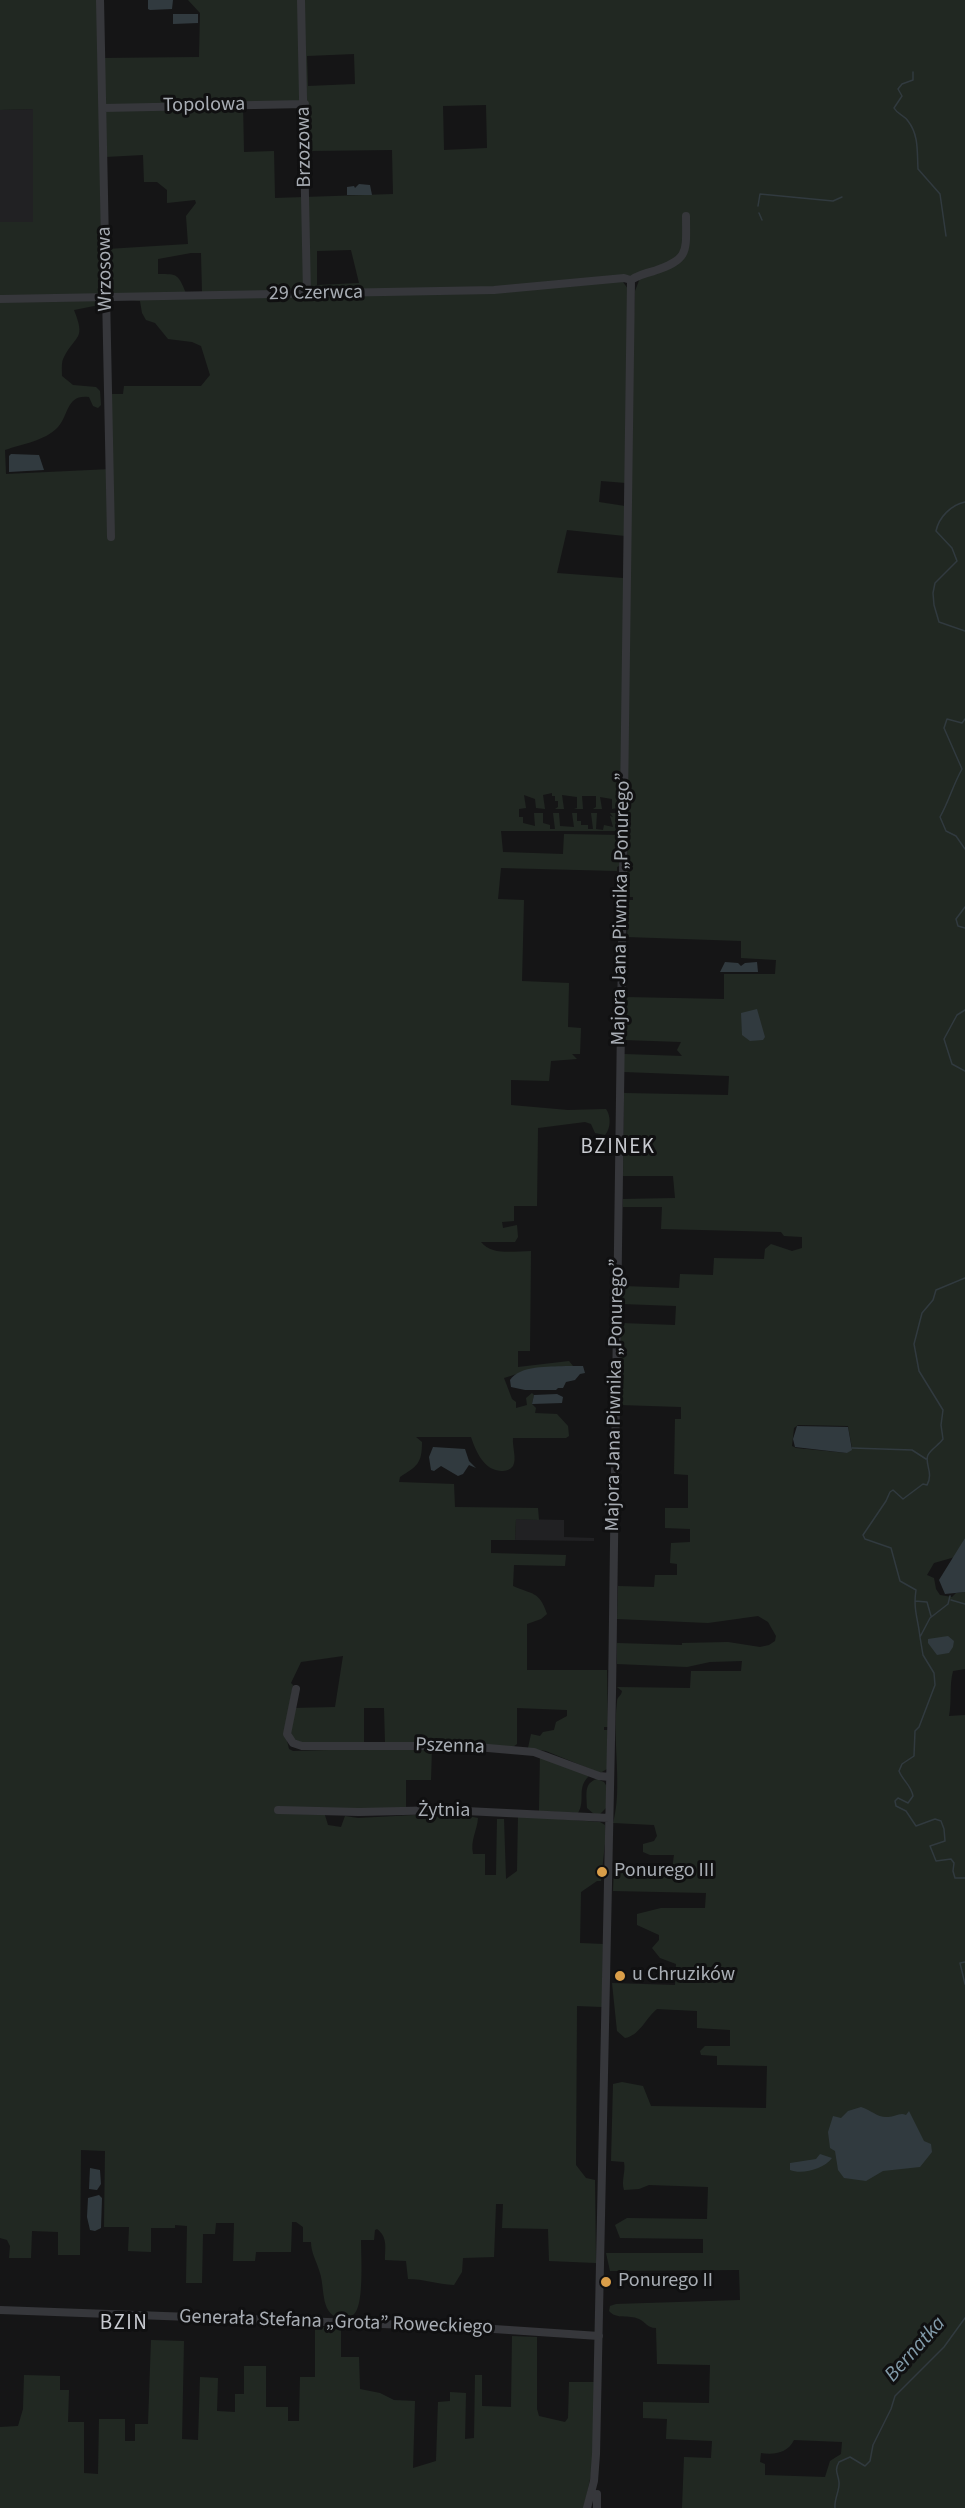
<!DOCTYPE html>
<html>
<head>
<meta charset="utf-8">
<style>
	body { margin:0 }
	canvas { display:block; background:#151516 }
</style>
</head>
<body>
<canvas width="965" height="2508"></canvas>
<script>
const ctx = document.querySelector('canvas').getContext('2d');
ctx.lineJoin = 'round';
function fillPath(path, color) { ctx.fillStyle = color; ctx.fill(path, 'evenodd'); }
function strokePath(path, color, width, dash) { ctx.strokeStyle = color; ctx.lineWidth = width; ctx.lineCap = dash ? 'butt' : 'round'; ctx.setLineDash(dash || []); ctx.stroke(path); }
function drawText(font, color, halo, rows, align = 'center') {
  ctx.font = font + ' "Source Sans 3",sans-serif'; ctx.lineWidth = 6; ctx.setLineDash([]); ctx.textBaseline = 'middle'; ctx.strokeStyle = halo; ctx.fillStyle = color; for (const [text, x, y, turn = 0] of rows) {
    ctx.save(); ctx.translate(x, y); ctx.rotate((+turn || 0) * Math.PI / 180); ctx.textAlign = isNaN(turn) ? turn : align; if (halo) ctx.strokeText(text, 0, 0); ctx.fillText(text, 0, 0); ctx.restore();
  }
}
fillPath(new Path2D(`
	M33,109V222H0V110Z
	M516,1519L564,1520V1537L594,1538V1541L515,1540Z`), '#212123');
fillPath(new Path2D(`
	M0,0H98L103,58L199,57L200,13L188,0H965V1538L955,1557L934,1563L927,1575L934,1578L936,1589L940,1595L952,1597L956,1593L965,1592V1669L953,1671C949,1686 952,1701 949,1716L965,1715V2508H682L684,2457L711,2458L712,2441L666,2439L667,2419L643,2418V2402L709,2403L710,2365L657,2364L656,2328C647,2328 646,2322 639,2319C628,2314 617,2320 609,2311L610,2306L616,2304L740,2300L739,2270L610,2271L606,2253H703V2239L620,2238L615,2225L627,2218L707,2219L708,2187L649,2185L639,2189L624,2190C621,2181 626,2171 624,2162L611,2161L613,2084L622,2082L643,2086L651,2106L766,2108L767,2066L717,2065V2056L701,2055L700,2051L705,2046H730V2030L697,2028V2011L657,2009C646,2018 639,2036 625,2038L617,2031L612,1983L675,1985L676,1964L660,1958L652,1948L659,1940V1935L637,1925V1914L661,1908H705L706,1893L613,1891L614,1868L672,1869L674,1855H650L643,1852V1844L654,1841L657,1836L654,1825L613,1823C623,1788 612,1741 617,1702C617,1696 621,1697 622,1691L617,1687L690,1688L691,1671H741L742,1661L710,1662L687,1667L617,1664V1643L682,1645V1643L728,1642L760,1647L769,1645L775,1641L776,1636L768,1622L758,1616L708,1623L617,1619L618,1586L654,1587L655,1575H677V1564L670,1563L671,1543L690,1542V1529L665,1528V1508H688V1475L674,1474L675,1419H681V1407L620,1405L621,1323L675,1325L676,1306L622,1304L623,1286L679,1288L680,1274L713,1275L714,1258L764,1259L765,1249L771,1244L792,1251L802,1248V1237L784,1236L781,1232L661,1229L662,1207H623V1199L675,1198L673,1176H623L624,1093L728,1095L729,1076L624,1072V1054L682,1056L677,1050L681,1042L624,1040L625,997L724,999V974H775L776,960L741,958V941L627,937L629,900H633V897H630L627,874L628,816L626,813L628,809L621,807L612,809V799L600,797L602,809H593L596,807V796H582L583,809H574L577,808V797L562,795L564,809H555L558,807V801H555V796H552V793L543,795L545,809L536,808L535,799L524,795L526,808L519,809V817H523V823L535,826L534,813H543V823L550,825V829H555L553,813H559L560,826L574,827L572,813H577V821H581V825H588V829H593L591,813H597L596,829L603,830L604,825L613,827L610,816L613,817L610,813H617L621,819L620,831H501L503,852L563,854L564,834L620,835L619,857L617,860L619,861V866L617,867V871L501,868L498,899L524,900L522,981L569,983L568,1027L581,1028L580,1054H572L577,1059L551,1061L549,1081L511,1080V1105L568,1110L606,1109C611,1116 611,1128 605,1135L595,1133L591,1124L585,1122L538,1128L537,1206H514V1221L502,1222L503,1228L517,1225L518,1237L515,1242H481C492,1256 515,1251 531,1251L530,1351H518V1367L569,1361L573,1366L533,1369L504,1378L512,1399L516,1402V1408L527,1405L526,1398L532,1393L534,1395L532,1404L536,1408L535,1413L557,1414L568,1426L569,1436L566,1438H513C512,1446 517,1459 513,1466C510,1470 506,1471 501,1471C484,1470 476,1452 471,1437H416L422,1442C422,1464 417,1466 400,1477L399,1482L454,1484L455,1507L538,1508L539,1520L516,1519L515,1540H491V1553L566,1555L565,1566L514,1565L513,1586C532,1595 539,1590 547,1614L541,1619L527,1624V1670H607L608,1727H604V1730H608L607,1769L600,1773L546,1751L528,1748L531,1734L540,1736L543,1732L554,1730L556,1722L567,1716V1710L517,1708V1744L513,1747L385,1742L384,1708H364V1744C349,1744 300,1750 292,1736C288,1727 292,1717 294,1708L335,1707L343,1656L301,1662L291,1683L293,1685L285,1732L289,1749L293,1751L432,1747L431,1780H406V1811L324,1812L328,1825L341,1827L345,1816L358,1818L452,1813L478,1818C477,1831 470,1840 473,1854H485V1875H496L497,1819H504L506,1879L517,1871L518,1816L600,1822L605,1825L606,1833L601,1881H597L581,1892L580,1943L603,1944L602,2007L577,2006L576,2165L586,2178L595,2180L596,2263L549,2261L548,2229L502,2228L503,2204H496L494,2257L463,2258L462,2272L454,2285C437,2284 424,2279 408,2279L406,2261L385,2260C385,2248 388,2237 377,2229L375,2230L374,2240H361C361,2256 364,2302 355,2313C352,2317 347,2318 343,2318C320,2318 325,2288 320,2273C317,2262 311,2253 311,2242H303V2227L296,2222H292L291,2252H256L255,2261H233L234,2223H216L215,2234H203L202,2283H186L187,2226L175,2225V2228H151V2252L128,2251L129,2227H104L105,2151L81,2150L80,2255H58V2232L32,2231L31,2258H9L10,2246L7,2240L0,2238V222H33V109L0,110ZM354,54L355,84L308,86L307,56ZM306,102L307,151L392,150L393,194L275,198L274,151L244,152L243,104ZM486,105L487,148L444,150L443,106ZM143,155L144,182H157L167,190V203L195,200L196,203L186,216L188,244L107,249L105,157ZM351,250L359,283L317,285V251ZM191,253H201L202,292L186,293C178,274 178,274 158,274V259ZM626,275L640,278L635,291L623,578L557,573L567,530L625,536V506L599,502L601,481L626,483L628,289L623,282ZM101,297L140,301L142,313L146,320L155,323L168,339L192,342L201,346L210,375L201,386H124L123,394H110L111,469L6,474L5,450C22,444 45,441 58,427C69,415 66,394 89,397L93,406L98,408L101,405L100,391L96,387L73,385L62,376C62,369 61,362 64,357C76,334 86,340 74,310L99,305ZM798,1425L848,1426L852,1448L847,1453L796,1448L792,1446L794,1428ZM794,2440L842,2442L841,2454L830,2461L825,2477L765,2475V2464L760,2462L761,2453C774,2455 788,2453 794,2440Z
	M540,1754L589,1776C576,1788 586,1800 578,1813L539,1811Z
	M597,1779L604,1782L607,1787L606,1808L600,1814H594L587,1808C587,1796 583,1783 597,1779Z
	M315,2327L341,2328V2357H359L360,2389L380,2393L394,2400L415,2401L413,2468L436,2461L438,2402L450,2401V2392L466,2393L465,2439L474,2438L475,2375H482V2406L511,2407L512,2336L537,2337V2409L539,2416L565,2422L568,2418L569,2382H595L593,2465L584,2508H0V2427L18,2426L23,2409L24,2375L60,2376V2390H69L68,2422H84V2473L98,2474L99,2419H125V2441H135V2424H148L151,2340L184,2341L182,2439L198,2440L200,2377L218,2378L217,2411L235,2412V2394H244V2366H266V2407H288V2421H299L300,2377H315Z`), '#212822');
fillPath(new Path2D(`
	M148,0H173L172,9L150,10L148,9Z
	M173,14H198V23L173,24Z
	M359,184L370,185L372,195H347V187L354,186L355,188Z
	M11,454L39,455L44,470L9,472V456Z
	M725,962L738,963L741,966L745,963L757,962L758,972H720Z
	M757,1009L765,1037L763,1040L750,1041L742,1035L741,1013Z
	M565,1366H583L585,1373L580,1374L575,1380L566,1382L563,1388H558L556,1390H525L511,1387L510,1380C520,1365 549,1367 565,1366Z
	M557,1394L563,1397L562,1403L532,1404L534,1395Z
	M797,1426L848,1427L852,1450L847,1453L795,1447L793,1439Z
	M433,1447L465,1449L469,1461L476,1468L469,1465L463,1474L458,1476L441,1466L434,1471L431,1470L429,1457Z
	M965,1538V1592L945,1594L939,1580Z
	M948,1636L954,1641L953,1647L949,1653L937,1655L928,1643V1639Z
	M861,2107C871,2110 878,2118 888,2117C895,2117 900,2112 906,2115L909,2111L924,2141L931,2144L932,2152L920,2167L883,2171L866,2181L844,2178L838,2170L835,2151L830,2148L828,2132L833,2116L841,2118L848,2111Z
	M820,2154L832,2158C824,2169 802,2175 790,2170V2163L816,2159Z
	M90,2168L100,2170L101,2184L97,2190L89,2189Z
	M99,2195L102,2198L101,2228L95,2231L90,2230L87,2217L88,2198Z`), '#313a3f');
strokePath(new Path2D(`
	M913,72V80L902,84L898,89L902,96L894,108C898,115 904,115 908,121C919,135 917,152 918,169L940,194L946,236
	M758,206L760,194L833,201L842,197
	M759,213L762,220
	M965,502C951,505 939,517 936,531L952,548L957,561L935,583L933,593L934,605L939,622L965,631
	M965,719L962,723L947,719L944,728L962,769C953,785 949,801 940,817L946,831L956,836L965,849
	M965,907L956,919L958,926L965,928
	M965,1010L957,1015L944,1039L952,1064L965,1071
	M852,1448L912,1450L926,1459
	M950,1596L948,1604L930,1618L920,1637L923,1655L934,1673L935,1685L919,1727L915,1731L914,1756L902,1764L899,1771C903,1781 911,1785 913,1796L908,1803L898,1798L895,1801L896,1806L906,1811L916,1826L935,1819L941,1821L944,1829L945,1841L930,1846L936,1861L951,1859L954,1863L953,1871L955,1878H965
	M951,1600L965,1604
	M915,1601L927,1602L931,1616
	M920,1637C918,1619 913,1609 916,1590L900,1581L891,1548L865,1539L863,1535L886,1501L890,1492L893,1490L903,1499L923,1484L927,1485C934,1473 924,1463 928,1455C931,1449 939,1445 943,1439L941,1425L943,1410L919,1371L914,1344L922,1313L933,1300L936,1290L965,1278
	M965,1962L960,1963L965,1984
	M835,2508C834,2499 840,2490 839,2482C838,2473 834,2471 839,2462L850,2457L865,2466L870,2461L873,2445L891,2409L895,2396L944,2347L965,2318`), '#313a3f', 1.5);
strokePath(new Path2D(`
	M100,0L111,537
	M301,0L307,294
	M103,108L305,104
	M631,280C638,275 646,273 654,271C690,259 686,252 686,216
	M0,299L494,290L624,278L631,280
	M296,1689L287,1734L293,1743L302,1746H465L534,1752L599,1776L610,1777
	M278,1810L359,1812L445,1810L609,1818
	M0,2310L464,2327L599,2336
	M587,2508L594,2481L596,2454L612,1693L631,280
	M597,2508V2494`), '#36373b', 8);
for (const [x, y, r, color] of [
	[602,1872,6,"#da9e49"],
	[620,1976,6,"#da9e49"],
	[606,2282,6,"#da9e49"]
]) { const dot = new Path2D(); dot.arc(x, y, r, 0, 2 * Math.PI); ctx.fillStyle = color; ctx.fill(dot); strokePath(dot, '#101011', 2); }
drawText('20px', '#a8adb4', '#101011', [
	["Topolowa",204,106,-1],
	["Brzozowa",305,147,-91],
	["Wrzosowa",106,269,-91],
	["29 Czerwca",316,294,-1],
	["Majora Jana Piwnika „Ponurego”",622,909,-89],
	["Majora Jana Piwnika „Ponurego”",616,1395,-89],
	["Pszenna",450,1747,2],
	["Żytnia",444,1812],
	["Generała Stefana „Grota” Roweckiego",336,2323,2]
]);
drawText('20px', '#a8adb4', '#101011', [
	["Ponurego III",614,1872],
	["u Chruzików",632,1976],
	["Ponurego II",618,2282]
], 'left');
ctx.letterSpacing = '1.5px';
drawText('21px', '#c9cbd1', '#101011', [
	["BZINEK",618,1148],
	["BZIN",124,2324]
]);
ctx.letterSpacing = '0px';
drawText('italic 21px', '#839cab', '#101011', [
	["Bernatka",916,2350,-48]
]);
</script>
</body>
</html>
